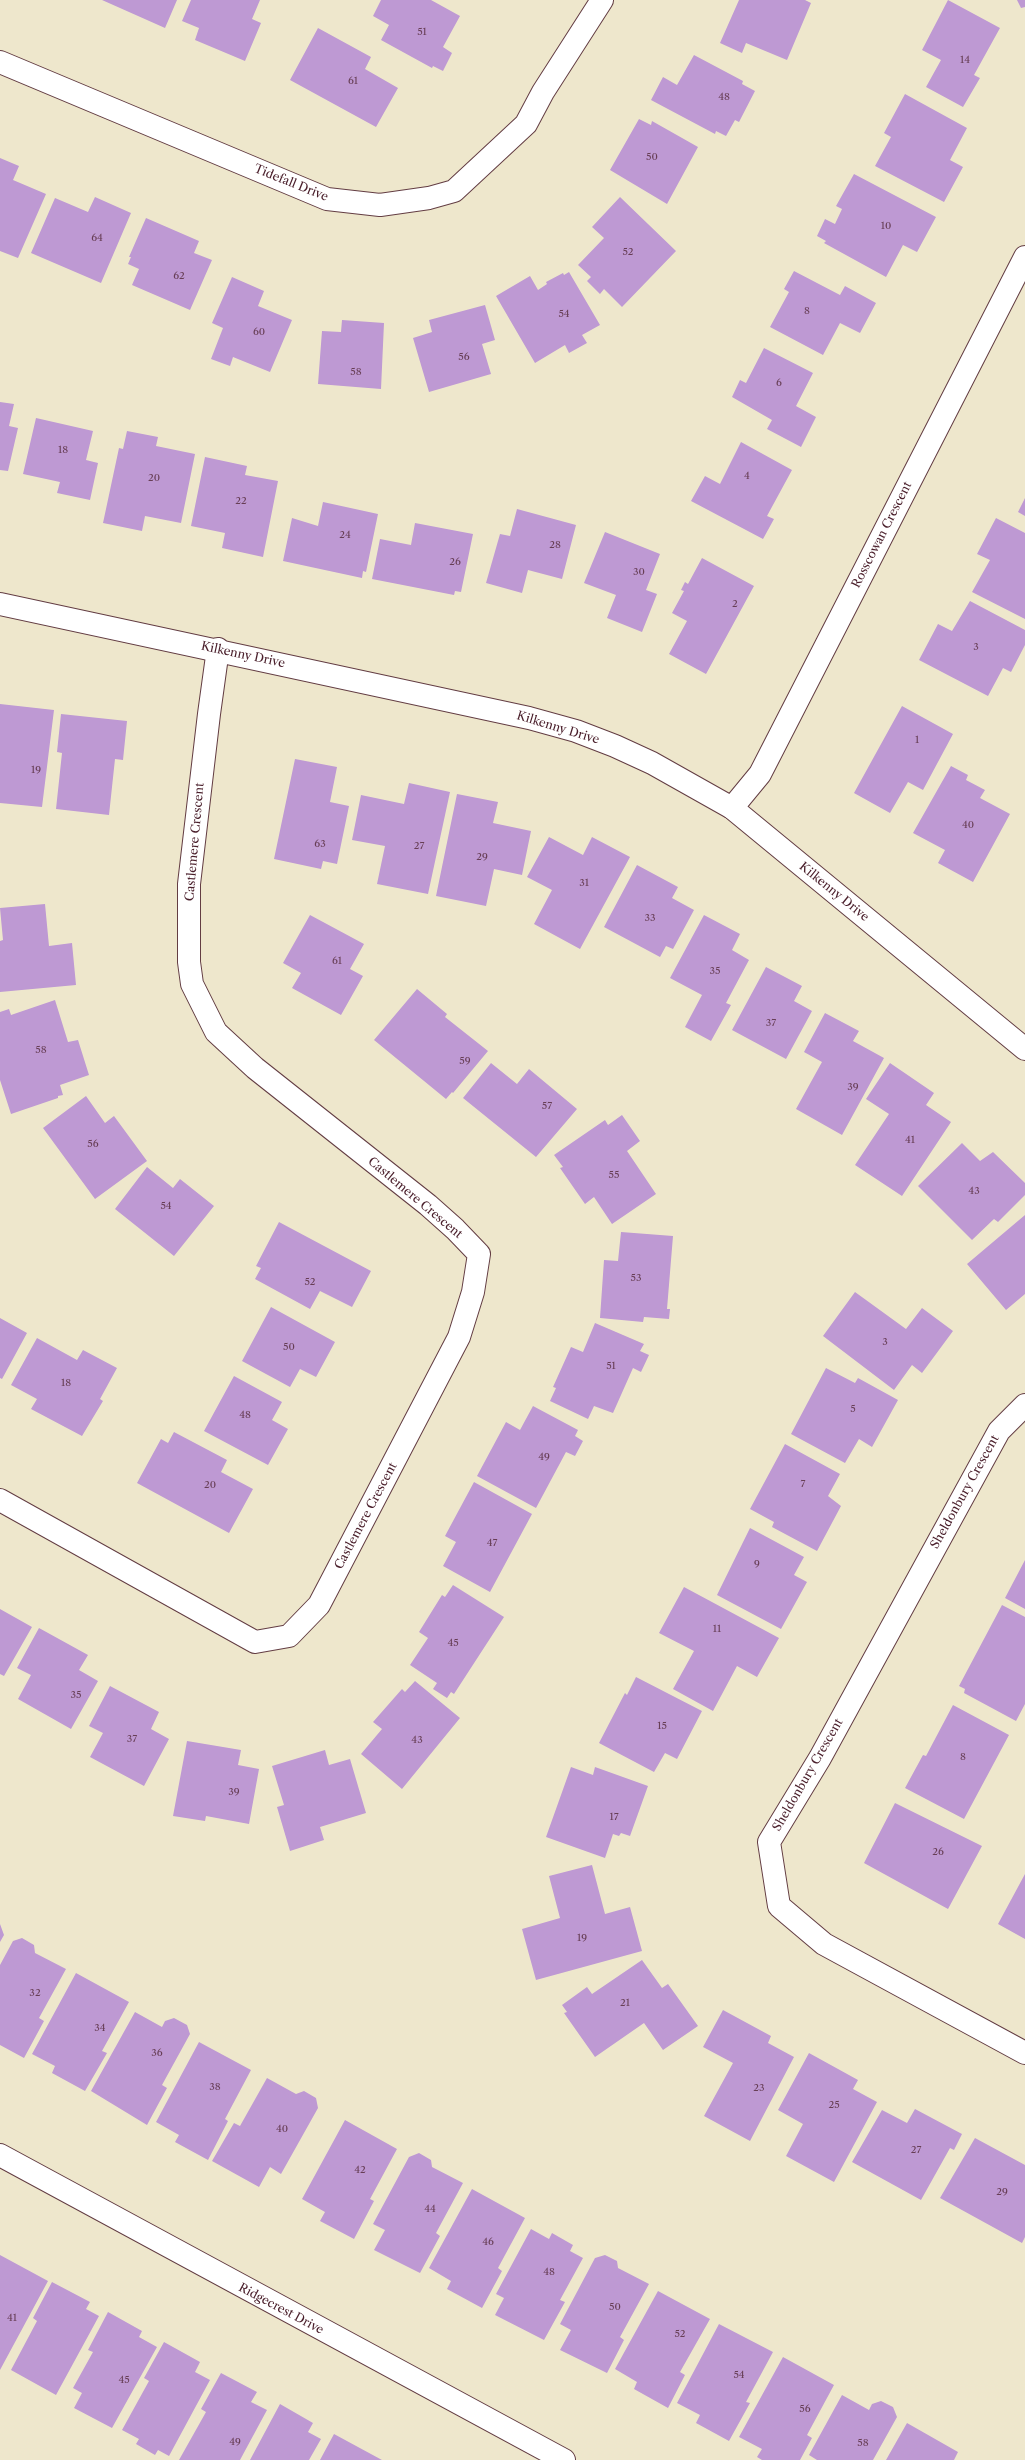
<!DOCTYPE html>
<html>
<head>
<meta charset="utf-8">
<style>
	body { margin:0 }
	canvas { display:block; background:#eee7cc }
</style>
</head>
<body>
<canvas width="1025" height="2460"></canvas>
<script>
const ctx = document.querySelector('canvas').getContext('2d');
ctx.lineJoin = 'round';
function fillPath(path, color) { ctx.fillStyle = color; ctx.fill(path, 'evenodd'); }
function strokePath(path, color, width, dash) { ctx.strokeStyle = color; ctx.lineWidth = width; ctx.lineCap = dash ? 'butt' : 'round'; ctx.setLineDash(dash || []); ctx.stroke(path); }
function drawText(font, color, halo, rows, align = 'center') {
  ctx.font = font + ' "Libre Caslon Text",serif'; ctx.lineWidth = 3; ctx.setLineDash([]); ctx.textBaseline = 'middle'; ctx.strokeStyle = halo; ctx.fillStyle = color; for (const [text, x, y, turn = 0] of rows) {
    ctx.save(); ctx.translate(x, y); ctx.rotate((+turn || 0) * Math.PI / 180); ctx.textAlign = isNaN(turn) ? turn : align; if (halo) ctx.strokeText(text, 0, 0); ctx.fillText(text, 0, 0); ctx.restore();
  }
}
fillPath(new Path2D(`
	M102,0H177L165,28Z
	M191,0H260L252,19L261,23L245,61L195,40L199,28L182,21Z
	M381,0H431L460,16L443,47L452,53L443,71L433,66L432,68L381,40L389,25L373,16Z
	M739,0H805L811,3L787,60L746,43L742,53L720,43Z
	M948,0L1000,28L974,75L980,78L963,107L926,87L941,60L922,50Z
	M1017,0H1025V7L1021,8Z
	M318,28L371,57L365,69L398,88L376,127L290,80Z
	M694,55L743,81L742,84L755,91L739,122L735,120L726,136L716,131L715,134L651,100L663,77L677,85Z
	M905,94L967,128L950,160L963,167L944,202L875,166L891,137L884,133Z
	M639,119L651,125L652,121L698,147L667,204L610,170Z
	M0,158L19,166L13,180L46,194L18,258L0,251Z
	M854,174L936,217L917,252L903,245L886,277L824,243L826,241L817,236L825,219L835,224L842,209L836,206Z
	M95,197L131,213L101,283L31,253L55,198L88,212Z
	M620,197L676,251L622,307L604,289L600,294L587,281L591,277L578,265L604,238L592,227Z
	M146,218L199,241L194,253L212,260L190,310L132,285L139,269L128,264L131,257H129Z
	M794,271L840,295L845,286L876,303L860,333L840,323L823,355L770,327L789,292L784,289Z
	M569,272L600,325L582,335L587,343L569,353L565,345L535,363L496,296L530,276L538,290L547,284L546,282L563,273L564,275Z
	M232,277L264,291L258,306L292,320L270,372L233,357L230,366L211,359L223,328L212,323Z
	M485,305L495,340L482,344L491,374L429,392L413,338L432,332L429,320Z
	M342,320L384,323L381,389L318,384L322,331L341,332Z
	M764,348L813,373L796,406L816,417L801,447L767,429L772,420L732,397L740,380L746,383Z
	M0,402L14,404L9,426L18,428L8,471L0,470Z
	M36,418L93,431L86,460L98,463L90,500L57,493L60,482L23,474Z
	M127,431L158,437L156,446L195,454L181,523L145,516L142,531L103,523L119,448L123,449Z
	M741,442L792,470L767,516L774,519L763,539L691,501L705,476L720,484Z
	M205,457L247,466L245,475L278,481L263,557L222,548L225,533L191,526Z
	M1025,498V516L1018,512Z
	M323,502L378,514L366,572L363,571L362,578L283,561L292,518L318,526Z
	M517,509L576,525L562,579L528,570L522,593L486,583L500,534L510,536Z
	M996,518L1025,533V619L972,592L990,560L977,554Z
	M415,523L473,534L461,592L455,591L454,595L372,579L380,539L411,545Z
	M605,532L660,554L646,590L657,594L642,632L607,618L616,595L584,583Z
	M702,558L754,586L706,674L669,654L687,621L672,613L684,591L681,590L685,582L688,584Z
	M970,601L1025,630V645L1011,672L1003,668L988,696L919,660L938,624L952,631Z
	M0,704L54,710L42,807L0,803Z
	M902,706L953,734L923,790L908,782L890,813L854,793Z
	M61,714L127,721L123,760L115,759L109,815L56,809L62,753L57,752Z
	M295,759L337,767L330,802L349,806L337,864L323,861L321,869L274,859Z
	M951,766L968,775L966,780L985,790L980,798L1010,814L973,882L938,863L945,850L913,833Z
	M409,783L450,792L428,894L377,884L385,846L352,840L361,795L404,804Z
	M457,794L498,802L493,823L531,831L522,875L494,869L486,906L436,896Z
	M549,837L583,855L592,837L630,857L580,949L534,924L552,890L527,877Z
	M637,865L678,887L672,898L694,910L673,949L666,946L660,957L604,927Z
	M45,904L49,946L72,943L76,985L0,992V941L3,940L0,908Z
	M310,915L364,944L350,969L363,976L341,1015L292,988L301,973L283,963Z
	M704,915L740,934L732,950L749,960L726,1003L731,1005L711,1041L685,1027L702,995L670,978Z
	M766,967L802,986L794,1001L812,1011L786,1059L732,1030Z
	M417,989L447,1014L445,1017L488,1051L453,1093L452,1092L446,1099L374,1040Z
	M55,1000L68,1042L78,1040L89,1075L60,1085L63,1095L58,1096V1098L11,1114L0,1080V1012L9,1009L11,1015Z
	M825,1013L859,1031L853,1041L884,1058L842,1135L796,1109L822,1062L804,1052Z
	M491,1063L517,1084L529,1069L577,1109L536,1157L463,1098Z
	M890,1063L934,1093L926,1105L951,1122L902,1196L855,1165L889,1114L866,1099Z
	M86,1096L105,1123L114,1116L147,1161L95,1199L43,1128Z
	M622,1115L640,1141L627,1151L656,1194L612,1224L594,1197L585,1204L560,1168L563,1167L554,1155L605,1120L608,1125Z
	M962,1143L980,1161L993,1152L1025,1183V1195L998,1222L994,1219L972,1240L918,1186Z
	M147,1167L173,1188L180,1179L214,1206L174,1256L115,1209Z
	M1025,1215V1294L1006,1310L967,1264Z
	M279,1222L371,1271L352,1307L320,1291L310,1309L255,1279L261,1268L256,1266Z
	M621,1232L673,1236L667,1309H670L669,1319L644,1317L643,1322L600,1318L604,1260L618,1261Z
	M855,1292L906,1329L922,1308L953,1331L922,1373L912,1365L894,1390L823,1336Z
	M271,1307L335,1342L316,1377L300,1369L290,1387L242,1361Z
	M0,1318L27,1333L2,1379L0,1378Z
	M595,1323L644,1344L640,1351L649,1355L641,1372L633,1368L613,1413L594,1406L588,1419L550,1401L556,1388L553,1387L571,1347L583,1352Z
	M37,1338L77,1360L83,1350L117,1368L100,1399L103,1401L82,1436L31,1409L37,1399L11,1385Z
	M826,1368L855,1383L858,1378L898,1400L872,1447L859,1439L845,1463L791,1434Z
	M234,1376L282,1402L272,1420L288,1429L268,1465L204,1431Z
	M533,1406L578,1430L575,1436L583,1441L575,1456L566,1452L536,1508L477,1476L506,1422L520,1430Z
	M174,1432L227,1460L221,1472L253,1489L229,1533L137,1483L161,1439L168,1443Z
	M785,1444L840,1474L828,1496L841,1506L817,1551L772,1527L774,1522L750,1509Z
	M474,1482L532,1514L490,1592L443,1566L456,1542L445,1536Z
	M750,1528L804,1557L794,1575L807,1582L781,1629L717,1595Z
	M1025,1560V1609L1005,1598Z
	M453,1585L504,1617L454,1694L451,1692L447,1698L433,1689L437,1683L410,1665L428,1638L419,1632L442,1595L445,1597Z
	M684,1587L779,1638L757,1677L737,1666L713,1711L673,1689L694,1651L659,1633Z
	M1002,1605L1025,1617V1704L1016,1721L964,1693L965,1689L959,1686Z
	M0,1609L32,1627L4,1676L0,1674Z
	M39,1628L88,1655L79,1670L98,1681L71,1729L18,1699L31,1675L17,1668Z
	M636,1677L702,1711L677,1759L665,1753L654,1772L599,1743L625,1693L627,1695Z
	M415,1681L460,1718L402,1789L361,1754L382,1729L373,1722L402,1689L405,1692Z
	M110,1686L159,1712L151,1729L169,1739L144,1786L90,1757L103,1733L89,1726Z
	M953,1705L1009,1735L964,1819L905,1788L923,1755L926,1756Z
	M187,1741L241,1750L238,1765L259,1769L249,1824L206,1816L205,1821L173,1816Z
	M325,1750L329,1765L350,1759L366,1813L320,1827L324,1840L290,1851L277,1807L284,1805L272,1766Z
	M571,1767L593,1775L595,1767L648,1786L630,1836L621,1833L619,1836L613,1834L605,1858L546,1837Z
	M895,1803L982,1846L948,1909L864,1863Z
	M592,1865L605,1914L630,1907L642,1951L536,1980L522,1929L560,1918L549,1876Z
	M1025,1874V1939L998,1924Z
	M0,1924L4,1935L0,1942Z
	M22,1938L34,1945L35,1953L66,1969L39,2018L44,2021L24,2058L0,2045V1965L13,1941Z
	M642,1960L662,1988L668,1984L698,2026L663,2050L644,2023L595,2057L564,2013L567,2012L562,2005L587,1987L592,1994Z
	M76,1973L129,2002L102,2051L107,2053L85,2091L52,2073L55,2066L32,2054Z
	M723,2010L771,2036L768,2043L794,2057L750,2141L704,2116L733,2063L703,2047Z
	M135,2012L162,2027L165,2021L174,2018L187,2025L190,2034L162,2085L167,2088L147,2125L91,2091Z
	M199,2042L251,2070L225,2119L228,2121L208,2160L175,2142L179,2135L156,2122Z
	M809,2053L858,2080L853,2089L877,2102L834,2182L786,2156L803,2124L778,2110Z
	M267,2078L296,2094L304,2091L316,2098L318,2108L281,2174L270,2167L259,2187L212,2161L234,2123L240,2126Z
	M915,2109L962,2134L954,2150L950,2148L921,2200L852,2162L882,2110L907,2123Z
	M345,2120L397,2149L370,2199L374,2201L354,2239L320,2221L325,2212L302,2199Z
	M975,2138L1025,2165V2237L1022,2243L940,2198Z
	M419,2153L431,2160L432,2167L463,2183L436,2233L440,2236L420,2273L374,2250L385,2230L373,2224L409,2157Z
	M472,2189L525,2218L498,2268L502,2271L482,2308L447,2289L451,2281L429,2268Z
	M531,2229L549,2239L552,2233L573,2245L570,2251L583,2258L560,2300L565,2302L544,2340L495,2315L504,2298L496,2294Z
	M0,2255L48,2281L0,2370Z
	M605,2255L617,2261L618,2268L649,2284L620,2337L624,2340L607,2373L560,2350L571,2330L560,2324L595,2258Z
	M52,2282L90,2302L86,2309L99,2316L56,2395L11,2370L37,2321L33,2318Z
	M658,2291L710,2319L680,2372L685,2375L668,2408L634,2389L637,2382L615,2369Z
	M108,2312L142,2331L139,2337L157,2347L112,2428L74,2408L82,2393L73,2388L93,2352L88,2350Z
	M719,2324L773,2352L746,2402L750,2403L729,2441L696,2423L700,2415L677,2403Z
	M164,2342L200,2362L195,2372L210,2380L169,2456L158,2450L155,2455L136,2444L139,2439L122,2430L149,2381L144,2378Z
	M783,2357L834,2385L807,2435L812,2438L800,2460H762L757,2457L762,2449L739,2437Z
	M221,2373L257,2392L251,2402L267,2410L240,2460H179L206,2412L201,2409Z
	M842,2395L869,2410L872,2404L881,2401L893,2407L897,2417L873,2460H817L809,2455Z
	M280,2404L313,2423L308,2432L321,2439L309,2460H250Z
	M907,2423L958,2452L954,2460H886Z
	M334,2434L382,2460H320Z`), '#be99d3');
const minor = new Path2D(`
	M0,62L327,199L380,205L429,198L454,191L526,124L543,92L602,0
	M732,808L760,774L1025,257
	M1025,1405L999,1431L820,1758L769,1842L779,1906L824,1944L1025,2053
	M0,1500L255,1642L289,1636L319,1605L459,1337L473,1292L479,1254L455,1229L428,1205L255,1068L216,1032L192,984L189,962V884L209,714L218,649
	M0,2155L564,2460`);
const tertiary = new Path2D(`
	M0,604L529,718L576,731L615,746L652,763L732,808L1025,1049`);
strokePath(minor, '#633d43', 24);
strokePath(tertiary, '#633d43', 24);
strokePath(minor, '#fff', 22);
strokePath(tertiary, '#fff', 22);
drawText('10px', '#673e55', null, [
	["51",422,32],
	["14",965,60],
	["61",353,81],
	["48",724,97],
	["50",652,157],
	["10",886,226],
	["64",97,238],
	["52",628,252],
	["62",179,276],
	["8",807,311],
	["54",564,314],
	["60",259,332],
	["56",464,357],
	["58",356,372],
	["6",779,383],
	["18",63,450],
	["4",747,476],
	["20",154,478],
	["22",241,501],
	["24",345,535],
	["28",555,545],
	["26",455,562],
	["30",639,572],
	["2",735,604],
	["3",976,647],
	["1",917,740],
	["19",36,770],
	["40",968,825],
	["63",320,844],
	["27",419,846],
	["29",482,857],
	["31",584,883],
	["33",650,918],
	["61",337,961],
	["35",715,971],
	["37",771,1023],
	["58",41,1050],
	["59",465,1061],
	["39",853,1087],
	["57",547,1106],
	["41",910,1140],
	["56",93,1144],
	["55",614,1175],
	["43",974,1191],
	["54",166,1206],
	["53",636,1278],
	["52",310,1282],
	["3",885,1342],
	["50",289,1347],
	["51",611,1366],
	["18",66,1383],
	["5",853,1409],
	["48",245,1415],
	["49",544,1457],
	["7",803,1484],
	["20",210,1485],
	["47",492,1543],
	["9",757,1564],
	["11",717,1629],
	["45",453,1643],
	["35",76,1695],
	["15",662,1726],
	["37",132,1739],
	["43",417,1740],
	["8",963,1757],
	["39",234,1792],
	["17",614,1817],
	["26",938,1852],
	["19",582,1938],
	["32",35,1993],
	["21",625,2003],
	["34",100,2028],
	["36",157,2053],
	["38",215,2087],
	["23",759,2088],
	["25",834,2105],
	["40",282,2129],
	["27",916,2150],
	["42",360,2170],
	["29",1002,2192],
	["44",430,2209],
	["46",488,2242],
	["48",549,2272],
	["50",615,2307],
	["41",12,2318],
	["52",680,2334],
	["54",739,2375],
	["45",124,2380],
	["56",805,2409],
	["49",235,2442],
	["58",863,2443]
]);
drawText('12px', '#4a1f2b', '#fff', [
	["Tidefall Drive",291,183,22],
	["Rosscowan Crescent",882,535,-63],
	["Kilkenny Drive",243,655,12],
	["Kilkenny Drive",558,728,17],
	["Castlemere Crescent",195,842,-85],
	["Kilkenny Drive",834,892,39],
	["Castlemere Crescent",415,1198,40],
	["Sheldonbury Crescent",965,1492,-61],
	["Castlemere Crescent",366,1516,-62],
	["Sheldonbury Crescent",808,1775,-60],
	["Ridgecrest Drive",281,2309,28]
]);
</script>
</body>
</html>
